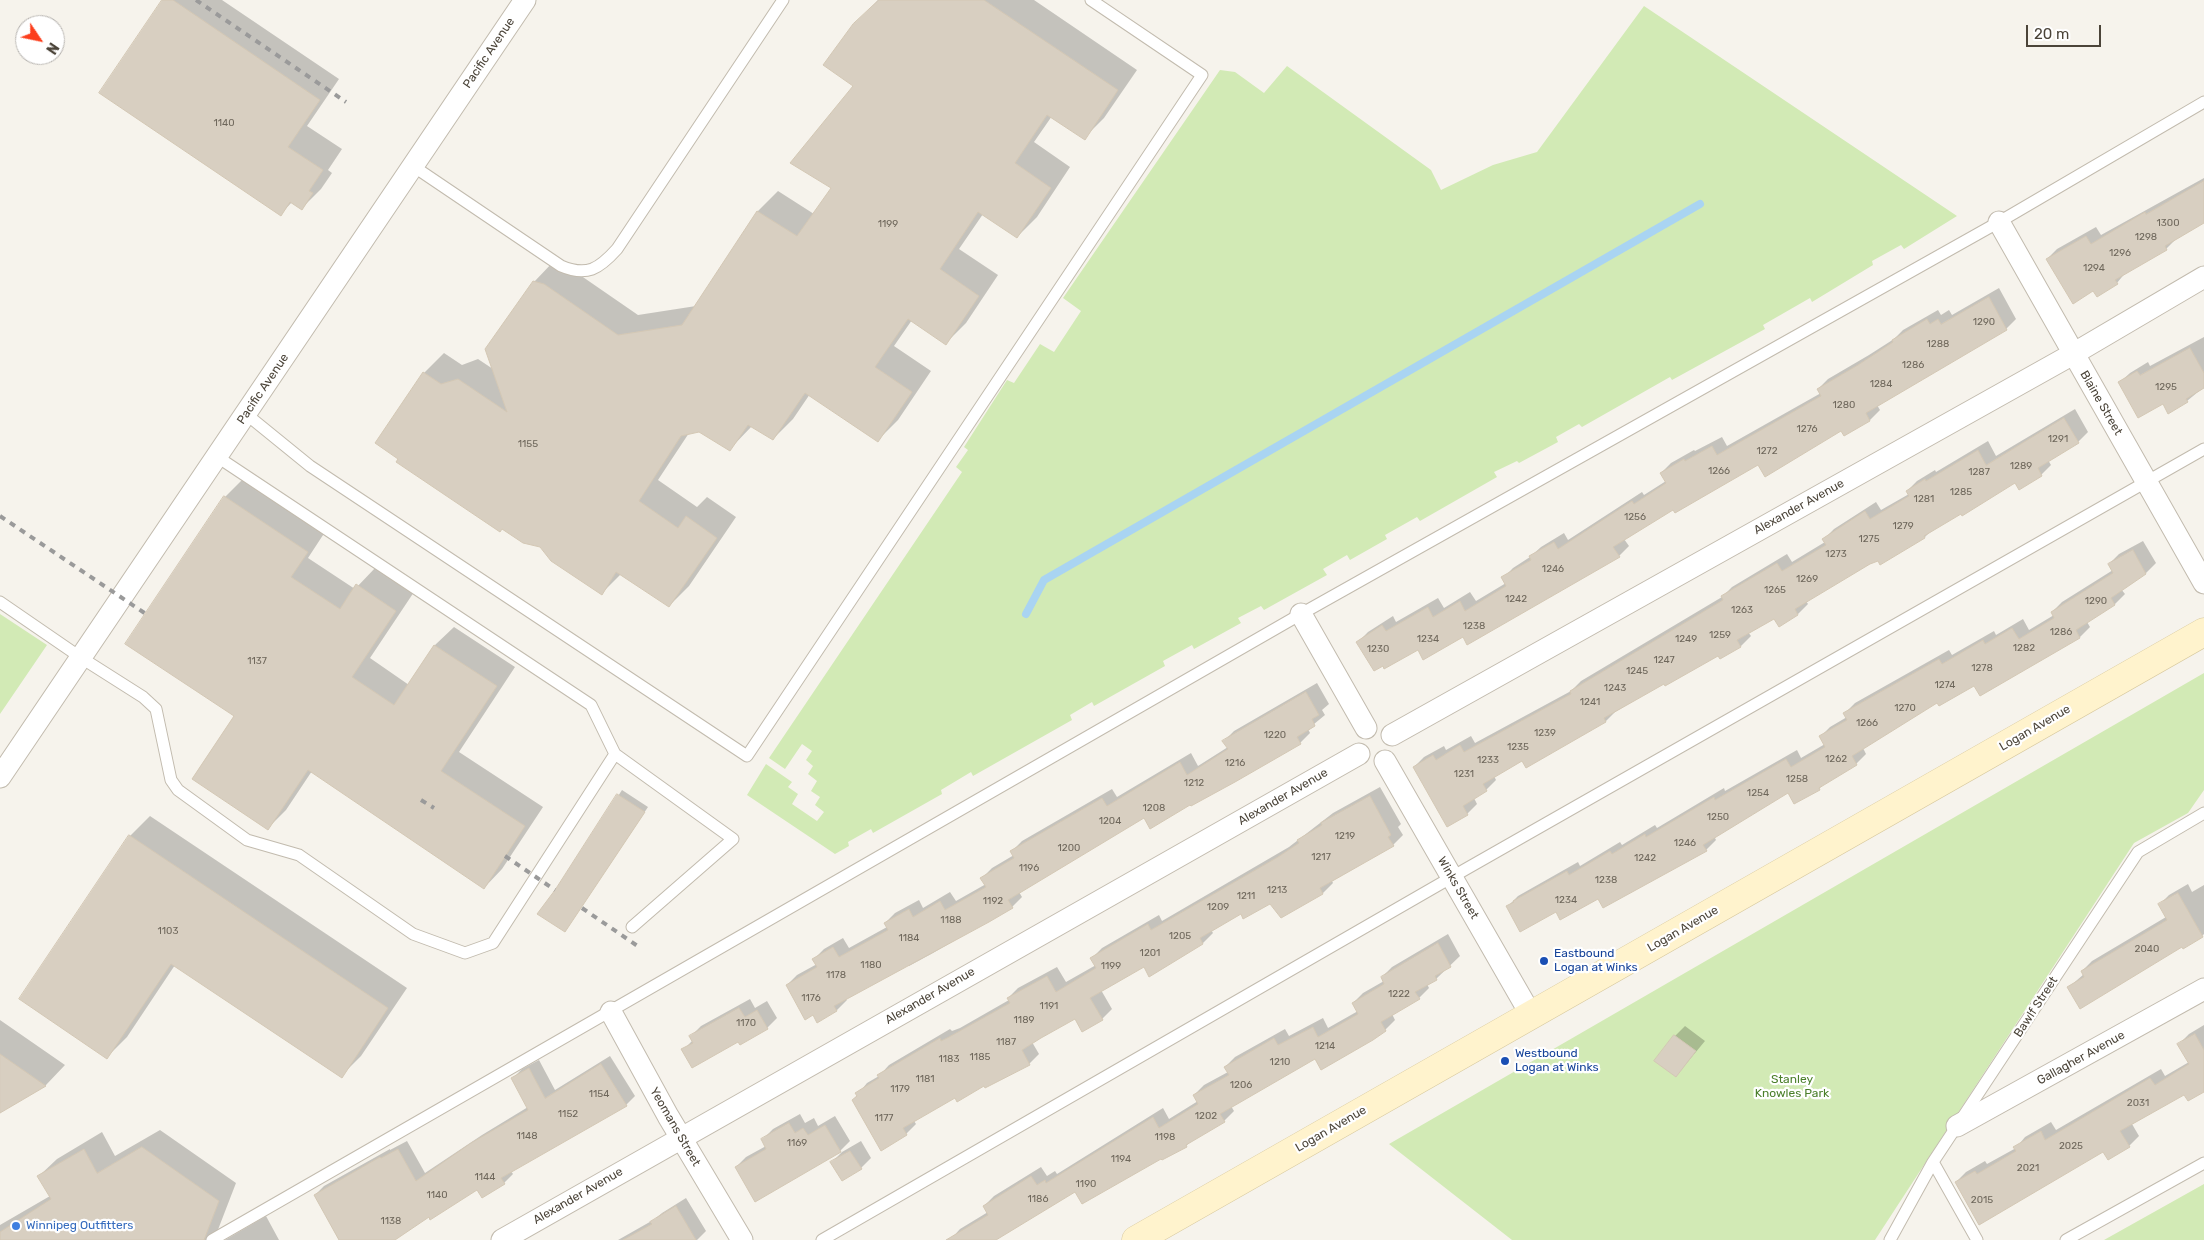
<!DOCTYPE html>
<html>
<head>
<meta charset="utf-8">
<style>
	body { margin:0 }
	#map { position:relative; width:2204px; height:1240px; overflow:hidden; background:#f6f3ec; font-family:Rubik,sans-serif }
	canvas { display:block }
	.north { position:absolute; left:15px; top:15px; width:50px; height:50px; box-sizing:border-box; background:#fff; border:1px solid #b7b4b0; border-radius:50%; rotate:124deg; font-size:14px; font-weight:700; line-height:20px; text-align:center; color:#4b4439 }
	.north::after { content:''; display:block; margin:auto; width:18px; height:22px; background:#fc3f1d; clip-path:polygon(50% 0,100% 100%,50% 72%,0 100%) }
	.scale { position:absolute; left:2026px; top:25px; width:75px; height:22px; box-sizing:border-box; border:2px solid #4b4439; border-top:0; padding-left:6px; font-size:15px; line-height:18px; white-space:nowrap; color:#4b4439; -webkit-text-stroke:4px #fff; paint-order:stroke }
</style>
</head>
<body>
<div id="map">
<canvas width="2204" height="1240"></canvas>
<div class="north">N</div>
<div class="scale">20 m</div>
</div>
<script>
const ctx = document.querySelector('canvas').getContext('2d');
ctx.lineJoin = 'round';
function fillPath(path, color) { ctx.fillStyle = color; ctx.fill(path, 'evenodd'); }
function strokePath(path, color, width, dash) { ctx.strokeStyle = color; ctx.lineWidth = width; ctx.lineCap = dash ? 'butt' : 'round'; ctx.setLineDash(dash || []); ctx.stroke(path); }
function drawText(font, color, halo, rows, align = 'center') {
  ctx.font = font + ' Rubik,sans-serif'; ctx.lineWidth = 4.5; ctx.setLineDash([]); ctx.textBaseline = 'middle'; ctx.strokeStyle = halo; ctx.fillStyle = color; for (const [text, x, y, turn = 0] of rows) {
    ctx.save(); ctx.translate(x, y); ctx.rotate((+turn || 0) * Math.PI / 180); ctx.textAlign = isNaN(turn) ? turn : align; if (halo) ctx.strokeText(text, 0, 0); ctx.fillText(text, 0, 0); ctx.restore();
  }
}
fillPath(new Path2D(`
	M1644,6L1957,216L1904,249L1901,245L1872,261L1873,265L1812,302L1810,298L1763,325L1765,329L1672,380L1670,377L1582,427L1579,424L1556,437L1558,442L1519,463L1517,461L1494,472L1497,477L1420,521L1417,517L1385,535L1387,539L1350,560L1347,555L1323,569L1327,575L1264,610L1261,606L1238,618L1241,623L1194,649L1192,645L1163,661L1165,666L1094,706L1092,702L1070,715L1072,720L973,776L971,772L941,790L942,794L873,833L871,829L848,842L849,846L835,854L747,795L766,764L792,782L788,787L798,794L792,804L817,821L824,812L815,805L820,797L811,791L817,781L808,774L813,766L806,760L812,751L802,744L785,769L769,758L962,472L956,467L968,450L964,447L1007,380L1014,383L1040,344L1054,352L1081,311L1063,298L1220,70L1235,72L1264,93L1287,66L1431,170L1441,190L1493,165L1537,152Z
	M0,614L47,645L0,714Z
	M2204,673V790L2188,813L2134,843L1875,1240H1512L1389,1144Z
	M2204,1184V1240H2104Z`), '#d2eab5');
fillPath(new Path2D(`
	M163,0H222L339,79L307,126L342,149L328,170L332,173L321,189L301,209L292,202L281,214Z
	M878,0H1034L1137,70L1104,118L1084,138L1052,116L1034,142L1070,167L1037,217L1017,237L983,214L959,249L998,275L966,323L946,343L912,320L894,346L931,371L898,420L878,440L810,394L793,419L773,439L752,426L729,450L699,430L689,433L658,480L697,507L707,497L736,517L689,586L669,606L621,574L601,594L424,373L444,353L462,365L478,359L493,369L534,282L554,261L564,264L638,315L696,306L758,211L778,191L814,214L832,188L855,85L841,41Z
	M2204,178V221L2176,239L2166,249L2126,272L2117,283L2094,289L2047,259L2057,249L2096,227L2101,235Z
	M1999,288L2016,319L2006,329L1877,405L1880,410L1870,420L1844,434L1841,429L1759,464L1674,508L1624,539L1629,546L1619,556L1463,636L1418,648L1358,642L1368,632L1393,616L1396,622L1438,598L1444,608L1470,592L1476,601L1506,583L1503,578L1513,568L1530,557L1541,547L1564,533L1568,540L1642,492L1644,495L1666,481L1661,473L1671,463L1694,450L1695,451L1722,437L1727,446L1821,393L1818,389L1828,379L1869,355L1894,339L1903,330L1938,310L1941,315L1949,310L1952,315Z
	M2204,337V387L2187,401L2163,402L2119,383L2130,373L2148,362L2150,366Z
	M2075,409L2088,432L2078,442L2048,460L2051,465L2041,475L2015,481L1933,529L1925,537L1878,559L1806,601L1808,604L1798,614L1779,625L1774,617L1748,632L1751,636L1741,646L1721,657L1719,654L1664,682L1615,712L1605,722L1523,760L1494,776L1496,780L1486,790L1474,798L1477,804L1467,814L1414,767L1424,757L1444,746L1446,750L1471,736L1475,743L1571,691L1581,681L1722,597L1732,587L1787,554L1792,562L1825,542L1824,539L1834,529L1876,502L1881,510L1909,494L1907,491L1917,481L1935,470L1936,472L1988,441L1996,456Z
	M244,478L325,532L308,558L355,589L376,567L414,592L370,658L409,685L435,645L454,627L515,667L459,752L543,807L502,869L484,888L312,771L286,810L268,828L235,716L127,644L225,497Z
	M2143,541L2156,563L2146,573L2121,589L2125,594L2115,604L2087,622L2090,627L2080,637L1980,695L1975,685L1938,701L1863,748L1866,754L1856,764L1825,782L1819,789L1789,791L1714,836L1716,840L1706,850L1598,898L1556,911L1508,906L1518,896L1578,862L1580,866L1620,842L1622,845L1655,825L1657,828L1724,788L1725,791L1797,750L1801,758L1825,744L1820,737L1830,727L1847,717L1845,713L1855,703L1949,650L1952,655L1994,631L1996,635L2023,619L2029,630L2054,615L2052,612L2062,602L2113,570L2109,564L2119,554Z
	M1317,683L1329,704L1322,710L1325,715L1308,729L1310,733L1300,743L1190,803L1144,817L1019,892L1022,897L1012,907L933,953L909,966L908,964L846,999L847,1000L837,1010L813,1013L787,985L797,975L817,964L814,959L824,949L843,938L849,948L887,927L885,923L895,913L919,900L923,908L950,892L956,901L986,884L982,878L992,868L1014,855L1012,851L1022,841L1112,789L1117,797L1191,753L1198,766L1228,747L1224,741L1234,731Z
	M1380,787L1401,824L1398,827L1403,835L1393,845L1332,881L1333,883L1323,893L1282,916L1271,902L1241,913L1211,930L1213,933L1203,943L1149,975L1144,966L1101,990L1112,1009L1102,1019L1083,1031L1075,1017L1032,1042L1039,1054L1029,1064L986,1086L985,1084L956,1096L914,1121L916,1124L906,1134L853,1100L867,1083L879,1076L889,1065L950,1029L952,1031L960,1028L1009,1000L1008,998L1018,988L1057,967L1066,982L1096,965L1092,958L1102,948L1159,915L1162,921L1289,847L1333,813Z
	M622,790L648,807L565,931L556,891Z
	M150,816L407,988L361,1056L341,1076L175,965L127,1037L107,1057L130,836Z
	M2188,884L2192,892L2204,885V934L2202,936L2069,987L2084,974L2082,971L2092,961L2166,917L2159,905L2169,895Z
	M1448,934L1460,956L1436,979L1427,984L1429,988L1419,998L1392,1014L1395,1020L1385,1030L1316,1057L1231,1106L1234,1111L1224,1121L1192,1140L1186,1146L1075,1190L994,1240H950L960,1229L988,1212L984,1206L994,1196L1041,1167L1047,1176L1055,1171L1057,1174L1163,1108L1169,1119L1198,1101L1194,1095L1204,1085L1228,1072L1225,1067L1235,1057L1285,1029L1289,1036L1323,1018L1328,1028L1358,1011L1353,1003L1363,993L1384,981L1382,977L1392,967Z
	M750,999L755,1008L767,1001L777,1018L767,1028L738,1040L683,1050L693,1040L691,1036L701,1026Z
	M0,1020L65,1065L46,1085L0,1111Z
	M2204,1025V1090L2185,1093L2132,1124L2139,1136L2129,1146L1956,1182L1966,1172L1985,1161L1987,1164L2016,1148L2025,1137L2051,1122L2056,1130L2161,1069L2165,1076L2189,1062L2179,1044L2189,1034Z
	M1685,1026L1705,1041L1676,1076L1675,1036Z
	M610,1056L635,1096L626,1105L511,1171L513,1174L504,1183L477,1188L429,1216L393,1240H339L315,1195L324,1186L390,1149V1150L407,1141L425,1173L482,1135L528,1107L513,1078L522,1069L539,1060L555,1090Z
	M800,1114L805,1123L814,1118L818,1126L835,1116L850,1141L840,1151L736,1167L746,1157L766,1146L763,1139L773,1129Z
	M160,1130L236,1183L214,1240H0V1225L50,1196L39,1176L57,1159L102,1132L115,1156Z
	M861,1141L871,1158L861,1168L832,1162L842,1152Z
	M686,1198L706,1231L697,1240H618L655,1219L662,1213Z
	M266,1216L279,1240H225Z`), '#0003');
strokePath(new Path2D(`
	M1026,614L1044,580L1700,204`), '#a9d4f2', 8);
const building = new Path2D(`
	M162,0H173L320,100L288,147L323,170L309,191L313,193L302,210L290,202L281,216L99,93Z
	M879,0H984L1118,90L1085,140L1047,115L1015,163L1051,188L1017,238L978,212L940,269L979,296L946,345L908,319L875,367L912,392L878,442L805,393L773,440L748,425L730,451L699,432L681,436L639,501L678,528L686,516L717,538L669,607L616,572L602,595L551,561L540,547L523,543L502,529L500,532L396,462L398,459L375,443L423,372L441,384L458,379L507,412L485,349L533,281L544,284L618,335L682,325L757,211L797,236L831,188L790,163L853,86L823,65L853,24Z
	M2204,181V223L2165,246L2167,250L2115,280L2118,284L2097,297L2093,291L2073,304L2046,259L2086,236L2091,244L2145,212L2146,214Z
	M1989,297L2007,330L1866,413L1870,421L1844,436L1841,431L1765,477L1758,465L1675,513L1673,510L1613,547L1620,557L1467,645L1463,637L1423,660L1418,650L1384,669L1383,666L1374,671L1356,642L1382,625L1386,631L1428,607L1433,617L1460,601L1465,611L1506,586L1501,577L1531,560L1529,556L1554,542L1558,549L1632,501L1634,504L1666,483L1660,473L1684,459L1685,461L1712,446L1717,455L1821,396L1817,389L1858,365L1893,342L1892,340L1927,319L1930,324L1938,319L1941,324Z
	M2190,348L2204,373V388L2186,399L2188,402L2168,414L2163,404L2138,418L2118,382L2137,371L2140,375Z
	M2064,418L2079,443L2038,468L2042,476L2019,490L2015,483L1962,516L1961,514L1924,536L1925,538L1880,565L1878,561L1870,564L1795,609L1798,615L1779,627L1774,619L1737,640L1741,647L1720,659L1718,656L1665,686L1664,684L1604,718L1606,722L1526,768L1522,761L1483,784L1487,791L1463,806L1468,815L1447,827L1413,767L1433,755L1436,760L1460,745L1464,752L1571,694L1570,691L1723,600L1721,596L1777,563L1782,571L1826,545L1822,539L1865,511L1870,519L1909,496L1906,491L1925,479L1926,481L1978,450L1986,465Z
	M224,496L308,552L291,577L340,609L356,584L396,611L352,677L394,705L434,645L497,686L441,771L525,826L484,889L308,770L268,830L192,779L234,716L125,644Z
	M2133,550L2146,574L2111,598L2115,605L2076,630L2080,638L1980,696L1974,686L1939,706L1937,703L1852,756L1857,765L1819,788L1820,790L1794,804L1788,793L1703,845L1707,851L1603,908L1598,899L1560,920L1556,912L1520,932L1506,906L1514,902L1513,901L1567,871L1569,875L1610,851L1612,854L1645,834L1646,837L1714,797L1715,800L1786,759L1791,767L1825,747L1819,736L1847,720L1843,713L1939,659L1942,664L1983,640L1985,644L2012,628L2019,639L2054,618L2051,612L2113,573L2108,564Z
	M1306,692L1319,715L1312,719L1315,726L1297,737L1301,744L1235,782L1191,806L1190,805L1150,829L1144,818L1008,900L1013,908L989,922L834,1006L837,1011L817,1023L813,1015L805,1020L786,985L817,967L812,959L833,947L839,957L888,930L884,923L909,909L913,917L940,901L945,910L986,887L980,878L1014,858L1010,851L1102,798L1107,806L1180,762L1187,775L1228,749L1222,741Z
	M617,794L645,812L565,932L537,914L555,890Z
	M1370,796L1391,835L1388,837L1394,846L1320,888L1323,894L1281,918L1270,904L1243,919L1241,914L1200,938L1203,944L1149,977L1144,967L1090,998L1103,1020L1082,1032L1075,1019L1041,1038L1022,1050L1030,1065L985,1088L984,1086L957,1102L955,1098L903,1128L907,1135L881,1151L852,1100L857,1096L855,1093L879,1078L877,1075L940,1038L941,1041L949,1037L1010,1003L1007,998L1047,976L1056,992L1096,968L1090,958L1148,924L1151,930L1278,857L1299,843L1297,840L1322,825L1321,823Z
	M129,835L388,1008L342,1078L171,964L107,1059L19,999Z
	M2178,893L2203,937L2183,949L2182,947L2080,1009L2067,987L2084,977L2081,971L2167,920L2158,904Z
	M1438,943L1451,967L1435,976L1437,980L1415,992L1420,999L1381,1022L1386,1031L1373,1040L1321,1070L1315,1059L1220,1114L1225,1122L1186,1145L1187,1147L1162,1160L1161,1159L1082,1204L1075,1192L996,1240H946L988,1215L983,1206L1031,1176L1037,1185L1045,1180L1046,1183L1153,1117L1159,1128L1198,1104L1193,1095L1229,1075L1224,1067L1274,1038L1278,1045L1313,1027L1318,1037L1358,1014L1352,1003L1384,984L1381,977Z
	M739,1008L745,1017L757,1010L768,1029L740,1045L738,1042L692,1068L681,1049L693,1043L689,1036Z
	M2195,1034L2204,1050V1092L2188,1101L2184,1095L2120,1131L2130,1147L2108,1160L2103,1152L1979,1225L1955,1182L1975,1171L1977,1174L2016,1151L2013,1147L2041,1131L2045,1140L2150,1078L2155,1085L2189,1064L2177,1044Z
	M1674,1035L1696,1051L1676,1077L1654,1061Z
	M0,1054L46,1086L0,1113Z
	M601,1064L627,1106L501,1178L505,1184L482,1198L477,1190L430,1220L429,1217L395,1240H339L314,1195L380,1157L381,1158L398,1149L416,1181L471,1143L528,1110L511,1078L529,1068L545,1098Z
	M789,1123L795,1133L803,1128L808,1135L825,1125L841,1152L755,1202L735,1167L766,1149L761,1139Z
	M142,1147L219,1201L204,1240H0V1232L51,1199L37,1176L84,1149L97,1173Z
	M850,1151L862,1169L842,1181L830,1162Z
	M676,1206L696,1240H623L652,1224L650,1222Z`);
fillPath(building, '#d8cfc1');
strokePath(building, '#d3c7b4', 1);
const service = new Path2D(`
	M413,166L561,266C587,277 599,269 617,249L783,0
	M246,414L310,466L747,756L1202,75L1091,0
	M216,456L591,705L615,754L733,839L632,927
	M0,602L80,657L143,697L156,709L171,780L178,790L247,840L299,855L413,934L465,953L493,943L615,754
	M1933,1162L1977,1240
	M212,1240L1301,614L1999,222L2204,102
	M822,1240L1466,869L2204,449
	M1890,1240L1933,1162L2138,852L2204,813
	M2066,1240L2204,1163`);
const minor = new Path2D(`
	M1999,222L2204,583
	M1301,614L1366,728
	M1392,735L2073,354L2204,277
	M1385,761L1531,1015
	M0,777L525,0
	M611,1012L668,1116L742,1240
	M1957,1126L2204,989
	M502,1240L1359,754`);
const secondary = new Path2D(`
	M1136,1240L2204,632`);
strokePath(service, '#c2bbae', 13);
strokePath(minor, '#c2bbae', 23);
strokePath(secondary, '#d6c79b', 29);
strokePath(service, '#fff', 11);
strokePath(minor, '#fff', 21);
strokePath(secondary, '#fff3cd', 28);
strokePath(new Path2D(`
	M196,0L346,102
	M0,516L146,614
	M421,800L434,808
	M505,856L555,890
	M582,908L639,947`), '#9a9a9a', 4, [6, 6]);
for (const [x, y, r, color] of [
	[1544,961,5,"#1a4fb4"],
	[1505,1061,5,"#1a4fb4"],
	[16,1226,5,"#3f7fe0"]
]) { const dot = new Path2D(); dot.arc(x, y, r, 0, 2 * Math.PI); ctx.fillStyle = color; ctx.fill(dot); strokePath(dot, '#fff', 2); }
drawText('10px', '#6e675b', null, [
	["1140",224,123],
	["1300",2168,223],
	["1199",888,224],
	["1298",2146,237],
	["1296",2120,253],
	["1294",2094,268],
	["1290",1984,322],
	["1288",1938,344],
	["1286",1913,365],
	["1284",1881,384],
	["1295",2166,387],
	["1280",1844,405],
	["1276",1807,429],
	["1291",2058,439],
	["1155",528,444],
	["1272",1767,451],
	["1289",2021,466],
	["1266",1719,471],
	["1287",1979,472],
	["1285",1961,492],
	["1281",1924,499],
	["1256",1635,517],
	["1279",1903,526],
	["1275",1869,539],
	["1273",1836,554],
	["1246",1553,569],
	["1269",1807,579],
	["1265",1775,590],
	["1242",1516,599],
	["1290",2096,601],
	["1263",1742,610],
	["1238",1474,626],
	["1286",2061,632],
	["1259",1720,635],
	["1234",1428,639],
	["1249",1686,639],
	["1282",2024,648],
	["1230",1378,649],
	["1247",1664,660],
	["1137",257,661],
	["1278",1982,668],
	["1245",1637,671],
	["1274",1945,685],
	["1243",1615,688],
	["1241",1590,702],
	["1270",1905,708],
	["1266",1867,723],
	["1239",1545,733],
	["1220",1275,735],
	["1235",1518,747],
	["1262",1836,759],
	["1233",1488,760],
	["1216",1235,763],
	["1231",1464,774],
	["1258",1797,779],
	["1212",1194,783],
	["1254",1758,793],
	["1208",1154,808],
	["1250",1718,817],
	["1204",1110,821],
	["1219",1345,836],
	["1246",1685,843],
	["1200",1069,848],
	["1217",1321,857],
	["1242",1645,858],
	["1196",1029,868],
	["1238",1606,880],
	["1213",1277,890],
	["1211",1246,896],
	["1234",1566,900],
	["1192",993,901],
	["1209",1218,907],
	["1188",951,920],
	["1103",168,931],
	["1205",1180,936],
	["1184",909,938],
	["2040",2147,949],
	["1201",1150,953],
	["1180",871,965],
	["1199",1111,966],
	["1178",836,975],
	["1222",1399,994],
	["1176",811,998],
	["1191",1049,1006],
	["1189",1024,1020],
	["1170",746,1023],
	["1187",1006,1042],
	["1214",1325,1046],
	["1185",980,1057],
	["1183",949,1059],
	["1210",1280,1062],
	["1181",925,1079],
	["1206",1241,1085],
	["1179",900,1089],
	["1154",599,1094],
	["2031",2138,1103],
	["1152",568,1114],
	["1202",1206,1116],
	["1177",884,1118],
	["1148",527,1136],
	["1198",1165,1137],
	["1169",797,1143],
	["2025",2071,1146],
	["1194",1121,1159],
	["2021",2028,1168],
	["1144",485,1177],
	["1190",1086,1184],
	["1140",437,1195],
	["1186",1038,1199],
	["2015",1982,1200],
	["1138",391,1221]
]);
drawText('12px', '#4b4439', '#fff', [
	["Pacific Avenue",489,53,-56],
	["Pacific Avenue",263,389,-56],
	["Blaine Street",2101,403,60],
	["Alexander Avenue",1799,507,-29],
	["Logan Avenue",2035,728,-30],
	["Alexander Avenue",1283,797,-30],
	["Winks Street",1458,888,60],
	["Logan Avenue",1683,929,-30],
	["Alexander Avenue",930,996,-30],
	["Bawlf Street",2036,1007,-57],
	["Gallagher Avenue",2081,1058,-29],
	["Yeomans Street",675,1127,60],
	["Logan Avenue",1331,1129,-30],
	["Alexander Avenue",578,1196,-30]
]);
drawText('12px', '#164399', '#fff', [
	["Eastbound",1554,954],
	["Logan at Winks",1554,968],
	["Westbound",1515,1054],
	["Logan at Winks",1515,1068]
], 'left');
drawText('12px', '#4a7f2a', '#fff', [
	["Stanley",1792,1080],
	["Knowles Park",1792,1094]
]);
drawText('12px', '#366cbe', '#fff', [
	["Winnipeg Outfitters",26,1226]
], 'left');
</script>
</body>
</html>
